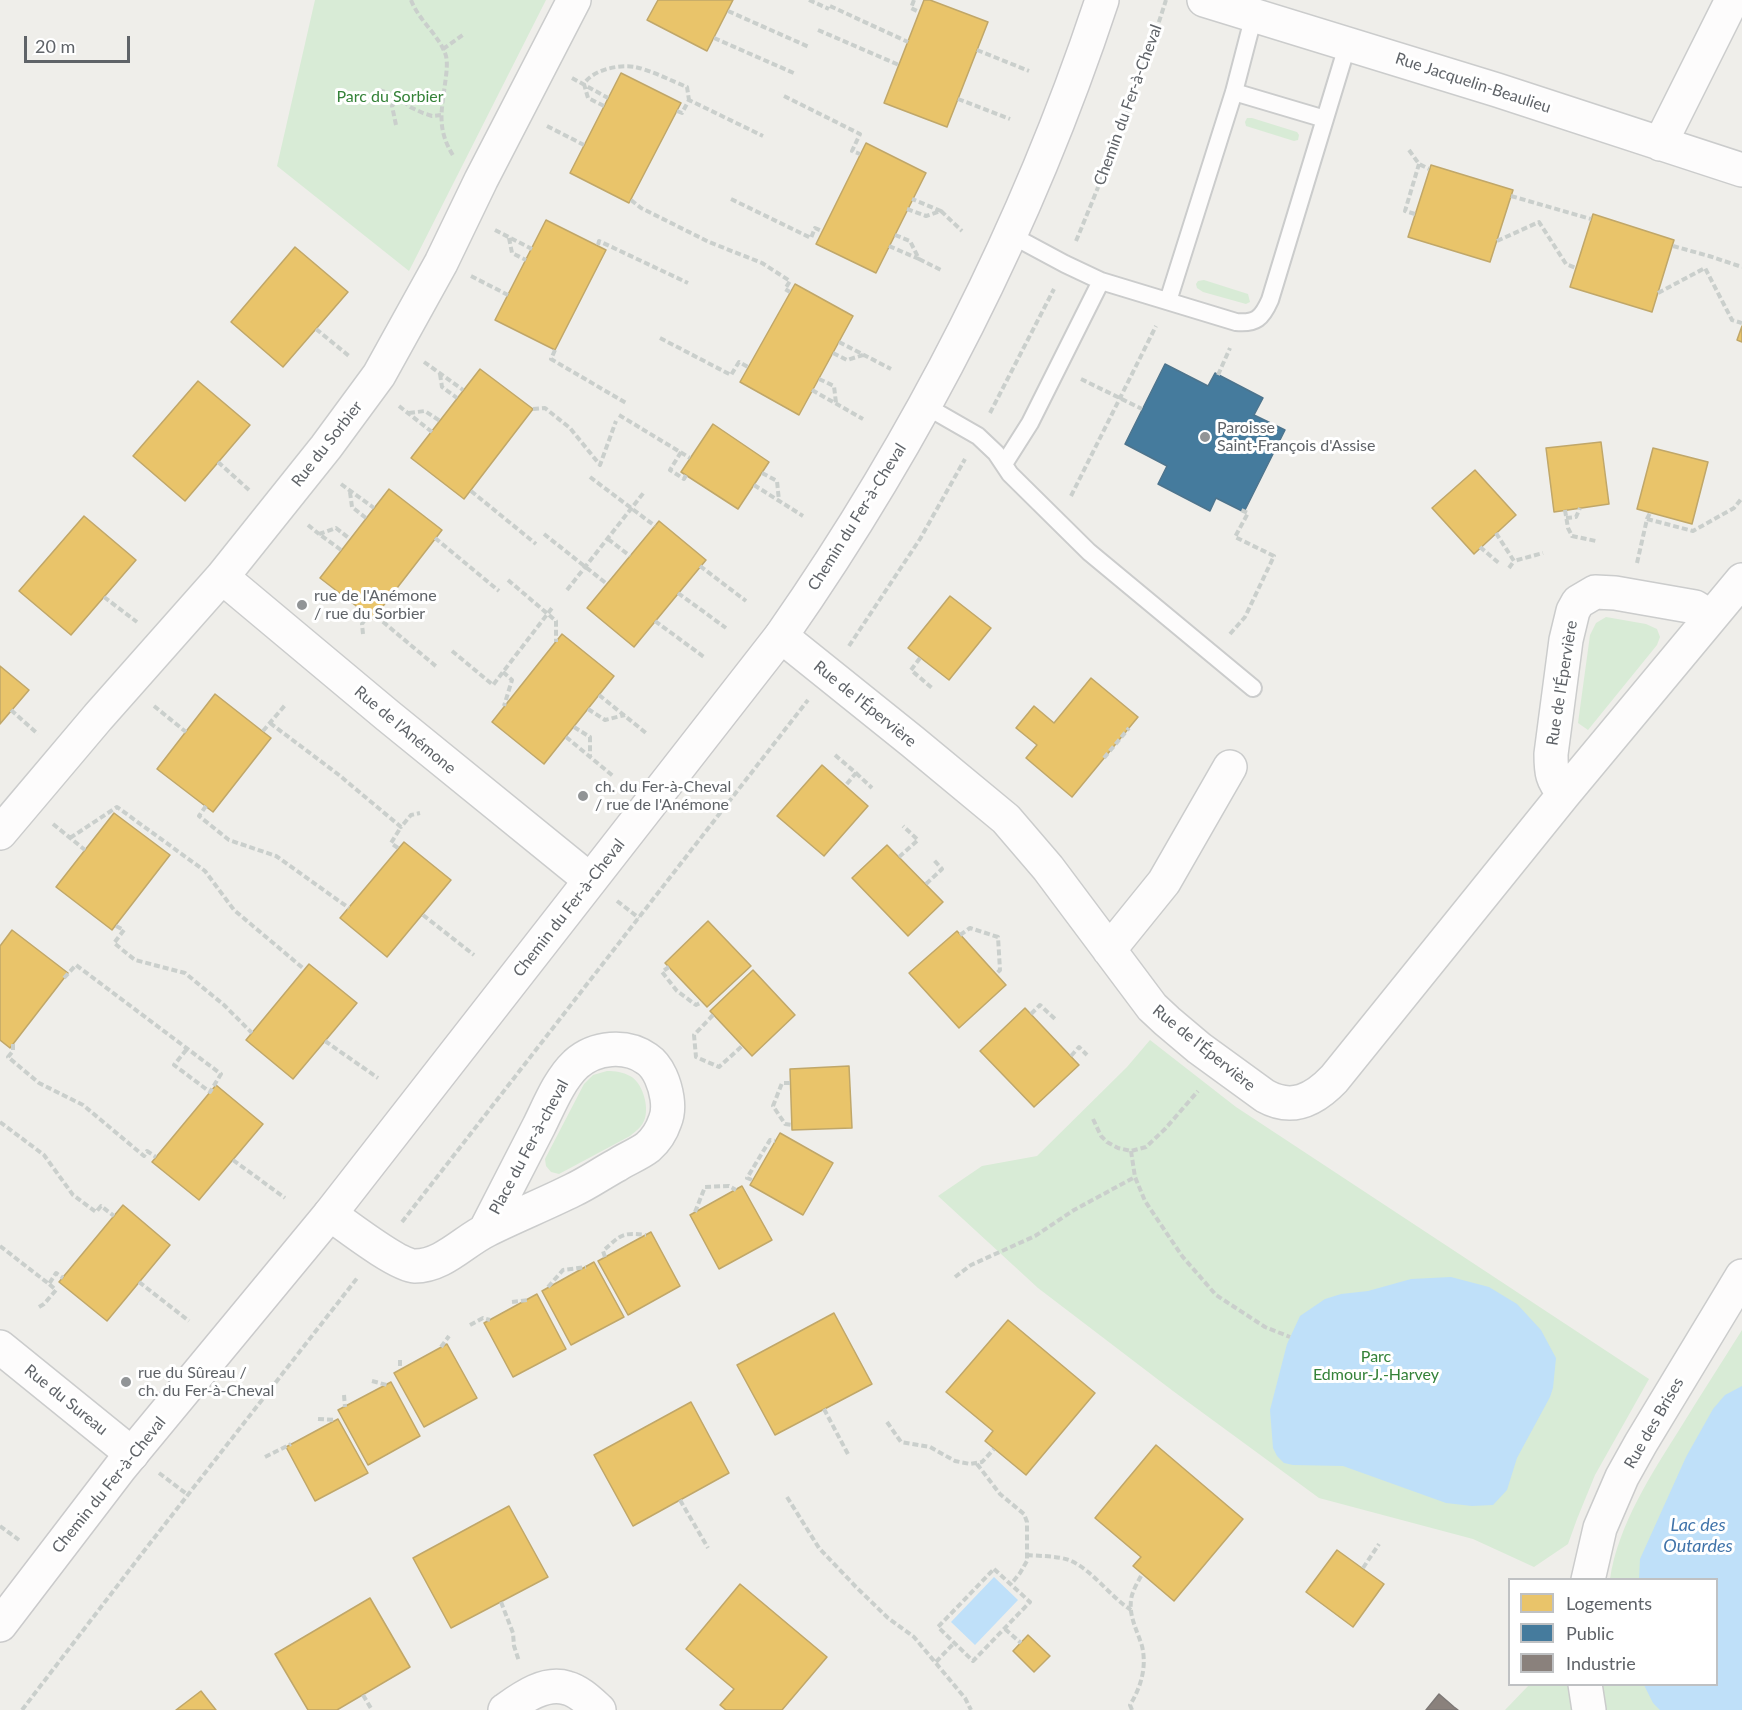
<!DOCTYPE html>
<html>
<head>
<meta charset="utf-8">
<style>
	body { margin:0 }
	#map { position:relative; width:1742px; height:1710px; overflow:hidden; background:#efeeea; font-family:Lato,sans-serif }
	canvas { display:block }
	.legend { position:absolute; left:1508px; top:1578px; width:210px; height:108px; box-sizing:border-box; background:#fff; border:2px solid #bfc1c3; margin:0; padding:8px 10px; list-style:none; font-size:18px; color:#5f6368 }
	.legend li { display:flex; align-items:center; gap:12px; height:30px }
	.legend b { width:30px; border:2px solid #bfc1c3 }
	.scale { position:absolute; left:24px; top:36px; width:106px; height:27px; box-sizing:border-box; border:3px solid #5f6368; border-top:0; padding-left:8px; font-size:18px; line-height:21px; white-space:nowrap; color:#5f6368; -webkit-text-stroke:4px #fff; paint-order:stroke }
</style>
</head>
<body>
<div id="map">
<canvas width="1742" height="1710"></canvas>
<ul class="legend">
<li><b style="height:16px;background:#e9c46a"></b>Logements</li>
<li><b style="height:16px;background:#457b9d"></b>Public</li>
<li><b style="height:16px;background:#8a817c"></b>Industrie</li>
</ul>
<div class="scale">20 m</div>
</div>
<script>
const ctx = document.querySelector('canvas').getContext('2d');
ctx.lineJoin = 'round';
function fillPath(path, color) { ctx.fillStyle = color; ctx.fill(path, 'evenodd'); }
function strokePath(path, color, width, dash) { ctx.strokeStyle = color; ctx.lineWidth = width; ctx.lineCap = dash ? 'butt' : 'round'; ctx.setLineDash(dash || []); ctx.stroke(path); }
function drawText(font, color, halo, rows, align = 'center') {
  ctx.font = font + ' Lato,sans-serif'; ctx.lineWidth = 6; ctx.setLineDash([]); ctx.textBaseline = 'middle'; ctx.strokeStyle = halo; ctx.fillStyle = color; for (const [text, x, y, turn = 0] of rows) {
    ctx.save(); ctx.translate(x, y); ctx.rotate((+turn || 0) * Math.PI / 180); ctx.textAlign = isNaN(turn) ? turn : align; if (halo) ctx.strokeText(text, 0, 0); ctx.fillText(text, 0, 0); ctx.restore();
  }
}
fillPath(new Path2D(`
	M315,0H546L409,271L277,166Z
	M1247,118H1252L1297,132L1299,135L1298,140L1294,141L1246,126L1245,122Z
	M1204,280L1248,294L1250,302L1246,304L1203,292L1197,288L1196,284L1198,281Z
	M1606,617L1646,624L1657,629L1660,637L1657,645L1588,730L1578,723L1590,635L1596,623Z
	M1150,1040L1236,1107L1649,1379L1595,1475L1577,1519L1568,1544L1534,1567L1473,1539L1319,1498L1173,1391L1038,1288L938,1196L982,1166L1037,1156L1127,1067Z
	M607,1071C615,1071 623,1072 630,1076C642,1082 649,1105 645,1118C643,1126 636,1131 630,1136L559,1174L551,1172L546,1166L545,1159L584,1084L593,1075Z
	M1742,1330V1710H1505L1529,1685L1716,1684V1580L1610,1579C1618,1525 1652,1473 1681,1427C1701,1394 1722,1362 1742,1330Z`), '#d8ebd6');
fillPath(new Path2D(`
	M1451,1277L1489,1287L1517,1304L1541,1330L1556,1358L1553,1388L1550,1397L1517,1458L1507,1490L1493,1505L1472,1506L1446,1503L1343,1466L1293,1465L1284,1463L1277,1456L1273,1448L1270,1410L1287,1344L1300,1316L1325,1299L1341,1294L1368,1291L1411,1279Z
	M1742,1386V1710H1660L1653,1703L1644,1685L1716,1684V1580L1639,1579L1640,1559L1686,1457L1713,1409L1725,1395Z
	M994,1577L1018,1600L975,1645L951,1622Z`), '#bfe0f9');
const homes = new Path2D(`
	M658,0H733L707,51L647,20Z
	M924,0H930L988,22L947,127L884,103Z
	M621,73L681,103L629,203L570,173Z
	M866,143L926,173L876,273L816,244Z
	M1431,165L1513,190L1490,262L1408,237Z
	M1593,214L1674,240L1652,312L1570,287Z
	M546,220L606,250L555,350L495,320Z
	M295,247L348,292L283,367L231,322Z
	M795,284L853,316L799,415L740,382Z
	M1742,326V342L1737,340Z
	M480,369L533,409L464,499L411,458Z
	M198,381L250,425L185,501L133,456Z
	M713,424L769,462L738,509L681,472Z
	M1601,442L1609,504L1554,512L1546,448Z
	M1653,448L1708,462L1692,524L1637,509Z
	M1475,470L1516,515L1474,554L1432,508Z
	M389,489L442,530L373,619L320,578Z
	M84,516L136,560L71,635L19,591Z
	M659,521L706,560L634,647L587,608Z
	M950,596L991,628L949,680L908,648Z
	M562,634L614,676L544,764L492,722Z
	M0,666L29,690L0,724Z
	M1091,678L1138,717L1072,797L1026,758L1037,745L1016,728L1034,706L1054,723Z
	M215,694L271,738L213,812L157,769Z
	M822,765L868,806L824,856L777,816Z
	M114,813L170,855L112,930L56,887Z
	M404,842L451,880L387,957L340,918Z
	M887,845L943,902L908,936L852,878Z
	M708,921L751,966L707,1007L665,963Z
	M12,930L68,973L10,1048L0,1040V946Z
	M957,931L1006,985L959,1028L909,973Z
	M309,964L357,1003L293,1079L246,1040Z
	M753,970L795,1015L752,1056L710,1011Z
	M1025,1008L1079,1065L1034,1107L980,1051Z
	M849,1066L852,1128L792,1130L790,1069Z
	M216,1085L263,1124L199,1200L152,1162Z
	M780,1133L833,1163L803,1215L750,1185Z
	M742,1186L772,1240L719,1269L690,1215Z
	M123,1205L170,1245L107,1321L59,1282Z
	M651,1232L680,1286L628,1315L598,1261Z
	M594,1262L624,1317L571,1345L542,1291Z
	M537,1294L566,1349L513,1377L484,1323Z
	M834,1313L872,1384L775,1435L737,1365Z
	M1008,1320L1095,1393L1026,1475L985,1441L993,1431L946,1392Z
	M447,1344L477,1398L424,1427L394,1373Z
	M391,1382L420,1436L368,1465L338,1410Z
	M691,1402L729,1473L633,1526L594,1455Z
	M338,1419L368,1473L315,1501L286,1447Z
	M1156,1445L1243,1519L1174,1601L1133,1566L1141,1557L1095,1518Z
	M509,1506L548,1577L451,1628L413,1558Z
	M1337,1550L1384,1584L1353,1627L1306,1592Z
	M740,1584L827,1657L782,1710H726L720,1705L734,1689L686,1649Z
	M370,1598L410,1667L337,1710H308L275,1654Z
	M1028,1635L1050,1656L1034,1672L1013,1651Z
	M201,1691L216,1710H176Z`);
fillPath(homes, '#e9c46a');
strokePath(homes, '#c0a769', 1.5);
const public = new Path2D(`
	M1165,364L1208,386L1215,373L1263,398L1254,415L1285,430L1244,512L1216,498L1210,511L1158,484L1167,466L1125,444Z`);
fillPath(public, '#457b9d');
strokePath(public, '#4d748d', 1.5);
const industry = new Path2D(`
	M1439,1694L1454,1707L1458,1710H1426Z`);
fillPath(industry, '#8a817c');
strokePath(industry, '#7d7876', 1.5);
const lane = new Path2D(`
	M1234,92L1325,119
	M1011,235L1065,264L1101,281L1236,322C1256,324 1262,318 1270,300L1348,43
	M1168,301L1234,92L1254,15
	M924,405L978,436L996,453L1010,474L1089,552L1253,688
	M1004,464L1030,423L1101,281`);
const street = new Path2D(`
	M1204,0L1497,90L1742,170
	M1660,144L1732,0
	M222,577L387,715L590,880
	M781,636L913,742L1006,819L1048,868L1152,1007L1167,1021L1199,1048L1265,1096C1292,1111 1314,1100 1334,1079L1564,794L1742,580
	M1564,794C1552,780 1551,773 1551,754L1566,640L1573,611L1578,602L1595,592L1615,593L1695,607L1711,617
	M0,833L98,717L222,577L326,447L379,375L441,263L481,180L574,0
	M1109,950L1164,882L1230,767
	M330,1214C347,1226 397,1265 415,1266C443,1266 464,1241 487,1230C515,1216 545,1204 573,1190C588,1183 602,1173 617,1165C626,1159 639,1154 648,1147C656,1140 662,1130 665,1121C668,1114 668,1105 667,1098C665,1085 659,1067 647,1059C626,1044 595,1047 576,1064C559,1080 549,1106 539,1126C521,1161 503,1196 485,1231
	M0,1347L132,1454
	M1588,1580L1600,1528L1622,1477L1641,1443L1742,1276
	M1585,1684L1589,1710
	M505,1710C522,1698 545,1681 567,1688C579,1691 590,1702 599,1710`);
const secondary = new Path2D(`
	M0,1625L120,1468L330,1214L781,636C917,441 1027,227 1102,0`);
strokePath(lane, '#cbcccc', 20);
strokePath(street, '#cbcccc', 36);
strokePath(secondary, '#cacacb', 36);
strokePath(new Path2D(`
	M411,0C419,21 440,36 446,56C448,64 446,76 445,84C441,114 437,130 454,157
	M809,0L829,9
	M914,0L911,8L919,12
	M830,6L908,42
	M728,11L809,47
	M818,30L899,65
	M714,38L796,74
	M443,49L464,34
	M977,50L1029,71
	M572,78L608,98
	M379,90L399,97L410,107L423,113L432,116L441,115
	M784,96L860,134L852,151L860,154
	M958,99L1010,119
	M604,106L588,98L584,84C592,70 619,64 635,67C650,70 672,81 687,87L689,100
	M677,111L682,113L689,100L763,136
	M396,125L392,106L399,97
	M547,126L584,145
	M1409,150L1419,164L1429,169
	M1511,196L1591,219
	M731,199L811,238L815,228L822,231
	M631,200L641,208L709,242L762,263L790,281L785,289L790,292
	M907,209L926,216L941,211L912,199
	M941,211L962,231
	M1415,214L1405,211L1419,164
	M495,230L532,249
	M509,238L512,253L526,260
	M1076,241C1109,162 1140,82 1166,0
	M1497,241L1539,222L1566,264L1576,268
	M598,245L599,241L688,283
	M889,246L919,259L910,241L895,235
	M1673,246L1709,256L1742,267
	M919,259L943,271
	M471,276L508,295
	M1658,293L1705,268L1732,320L1742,323
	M316,329L349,356
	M660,338L731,375L739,362L748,367
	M839,342L891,369
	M555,350L551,359L626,403
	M833,353L847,360L863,355
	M424,362L463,390
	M440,374L442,387L457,398
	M1218,375L1230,348
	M819,379L834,386L836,403
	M1081,379L1142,409
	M812,390L863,419
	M399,406L432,432
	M533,409L545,408L570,428L600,465L616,421
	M409,413L425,411L440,421
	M990,413L1054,289
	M619,415L690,458
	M681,452L670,470L684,479L686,475
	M218,462L249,490
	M762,473L777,481L779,501
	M590,477L655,526
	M341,484L374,508
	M754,485L803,516
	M471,491L536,544
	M350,492L352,507L366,518
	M1071,496L1156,326
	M1565,510L1568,528L1572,536L1596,541
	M1566,518L1576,517L1580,508
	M1647,519L1693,531L1734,508L1742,498
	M308,525L319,534
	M1496,533L1514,561L1543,553
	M544,534L607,584
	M435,538L499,591
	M608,539L630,556
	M1480,547L1500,564
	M341,550L319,534L336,528L350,539
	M1637,563L1647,519L1650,513
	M700,566L746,601
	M1509,568L1514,561
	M508,580L556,621V642
	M567,590L645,491
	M678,593L726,628
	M104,597L137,622
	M376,616L438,668
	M655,621L704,657
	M363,634L362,624L368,615
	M1230,634L1245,617L1274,556L1235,537L1248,513L1239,509
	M849,646L920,539L965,459
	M452,651L493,685L552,608
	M920,658L911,670L932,688
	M503,672L512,680L504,706
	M599,695L646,733
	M154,706L186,732
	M588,709L605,720L625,715
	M11,710L38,734
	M270,723L339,775L401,827L411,815L420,813
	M574,727L590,737V756
	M263,731L286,704
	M566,737L613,776
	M835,755L856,773L845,786
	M1104,758L1129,728
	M856,773L872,788
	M206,806L199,816L229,840L276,856L349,908
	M53,824L85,850
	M70,838L117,807L205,871L234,910L304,969
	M398,848L391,843L401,827
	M899,857L918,840L903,826
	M926,884L942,869L933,859
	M617,901L639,918
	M423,915L474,955
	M116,926L124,930L114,943L135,960L185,973L224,1005L252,1033
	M960,935L970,928L998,937L1000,970L996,974
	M669,967L662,972L677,991L696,1005L702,1002
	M64,978L76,965L221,1074L210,1092L174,1065L187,1049
	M1031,1014L1040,1005L1055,1019
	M713,1015L694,1035L696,1057L719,1067L742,1046
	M325,1041L378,1078
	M13,1044V1051L8,1057L39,1083L83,1105L144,1156L147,1151L156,1157
	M1071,1056L1079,1047L1087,1055
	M790,1083H782L773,1106L785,1124L792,1125
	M1093,1119L1101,1136L1107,1142L1118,1148L1131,1151L1146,1147L1165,1129L1198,1091
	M0,1122L44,1155L73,1195L96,1212L101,1206L114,1216
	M1131,1151L1135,1177L1145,1201L1182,1256L1216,1295L1265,1327L1290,1337
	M233,1160L285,1198
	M752,1180L747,1178L770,1140L775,1141
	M695,1212L705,1187L729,1186L736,1190
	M402,1222L808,700
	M0,1246L49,1284L56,1273L63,1278
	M605,1257L603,1251C621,1235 621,1232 646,1235
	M955,1277L971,1265L1035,1236L1074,1210L1135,1177
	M139,1282L189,1321
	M548,1287L563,1270L586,1267
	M512,1302L528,1300
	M39,1307L44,1304L56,1290L49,1284
	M470,1325L483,1318L490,1320
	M441,1347L449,1336
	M400,1360V1369
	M372,1381L387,1385
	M344,1395L345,1407
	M824,1409L849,1456
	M318,1419L336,1420
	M887,1422L901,1442L930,1447L955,1461L970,1464L982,1462L994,1449
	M265,1457L291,1444
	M977,1464L1000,1494L1024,1514L1027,1522V1561L1020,1573L1011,1584
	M159,1473L188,1495
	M787,1497L819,1548L856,1587L888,1618L914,1637L965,1698L971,1710
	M680,1500L708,1548
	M0,1526L19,1540
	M1027,1555C1039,1556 1058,1556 1069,1560C1093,1570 1109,1596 1131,1610
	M1363,1568L1379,1544
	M994,1569L1030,1602L973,1661L938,1627Z
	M501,1602L513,1633L514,1646L519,1661
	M1005,1629L1021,1643
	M936,1662L954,1643
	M363,1695L372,1710
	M22,1710L144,1551L358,1277
	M1132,1710L1130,1705C1141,1687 1147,1667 1142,1646C1137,1630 1129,1617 1131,1600C1132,1591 1138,1582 1142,1574`), '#cacfcc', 4, [6, 3]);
strokePath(lane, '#fdfcfc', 16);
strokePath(street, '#fdfcfc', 33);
strokePath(secondary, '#fdfcfc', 33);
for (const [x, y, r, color] of [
	[1205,437,6,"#919496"],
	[302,605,6,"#919496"],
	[583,796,6,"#919496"],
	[126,1382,6,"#919496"]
]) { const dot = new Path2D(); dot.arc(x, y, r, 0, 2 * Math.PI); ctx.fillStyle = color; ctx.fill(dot); strokePath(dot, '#fff', 2); }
drawText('16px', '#5f6368', '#fff', [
	["Rue Jacquelin-Beaulieu",1473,83,18],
	["Chemin du Fer-à-Cheval",1128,105,-70],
	["Rue du Sorbier",327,444,-52],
	["Chemin du Fer-à-Cheval",857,517,-58],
	["Rue de l'Épervière",1562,683,-81],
	["Rue de l'Épervière",865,704,39],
	["Rue de l'Anémone",405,730,40],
	["Chemin du Fer-à-Cheval",569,908,-52],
	["Rue de l'Épervière",1204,1048,39],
	["Place du Fer-à-cheval",529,1147,-62],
	["Rue du Sureau",66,1400,39],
	["Rue des Brises",1654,1423,-60],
	["Chemin du Fer-à-Cheval",109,1485,-51]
]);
drawText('16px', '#348238', '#fff', [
	["Parc du Sorbier",390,97],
	["Parc",1376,1357],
	["Edmour-J.-Harvey",1376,1375]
]);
drawText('16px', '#5f6368', '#fff', [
	["Paroisse",1217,428],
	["Saint-François d'Assise",1217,446],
	["rue de l'Anémone",314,596],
	["/ rue du Sorbier",314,614],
	["ch. du Fer-à-Cheval",595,787],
	["/ rue de l'Anémone",595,805],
	["rue du Sûreau /",138,1373],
	["ch. du Fer-à-Cheval",138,1391]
], 'left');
drawText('italic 18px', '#4174aa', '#fff', [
	["Lac des",1698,1525],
	["Outardes",1698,1546]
]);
</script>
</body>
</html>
